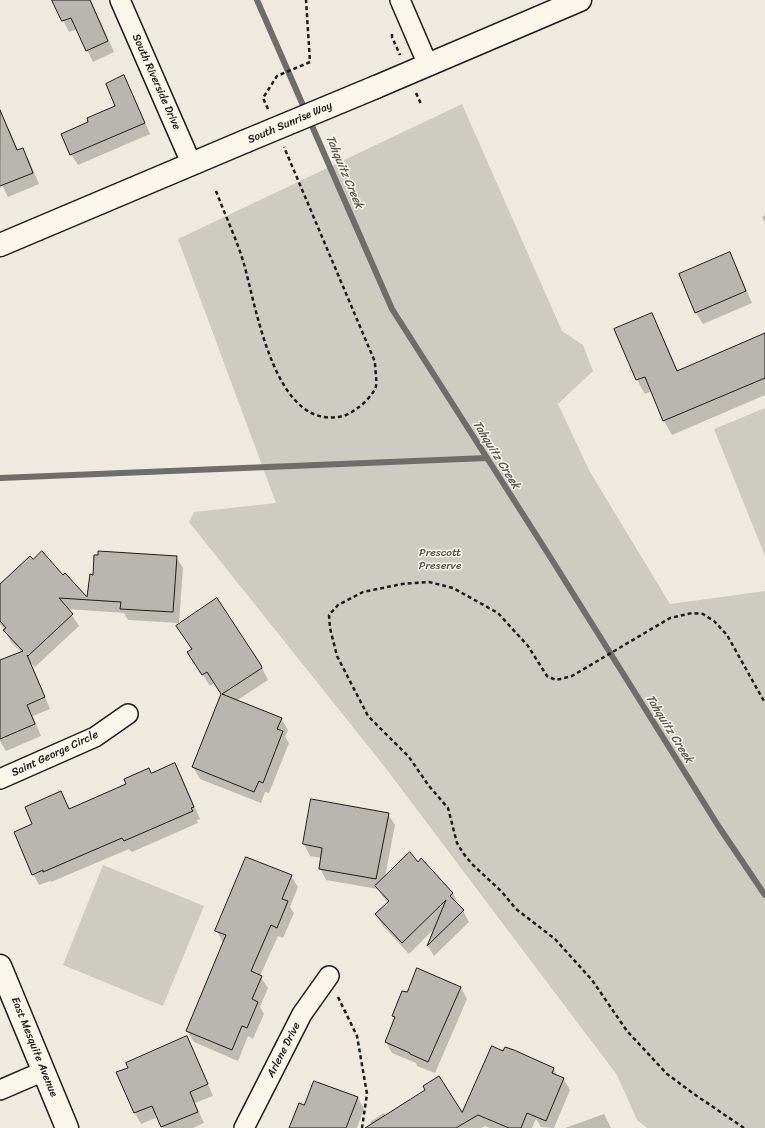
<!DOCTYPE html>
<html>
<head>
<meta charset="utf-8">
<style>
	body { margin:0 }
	canvas { display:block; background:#eeeadf }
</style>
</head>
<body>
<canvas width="765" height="1128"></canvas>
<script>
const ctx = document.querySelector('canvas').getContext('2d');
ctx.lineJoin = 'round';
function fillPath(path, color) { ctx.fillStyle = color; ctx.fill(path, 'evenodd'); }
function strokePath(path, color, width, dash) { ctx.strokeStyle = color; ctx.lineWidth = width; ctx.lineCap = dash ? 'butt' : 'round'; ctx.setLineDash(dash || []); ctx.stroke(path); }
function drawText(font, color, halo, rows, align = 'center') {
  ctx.font = font + ' Sriracha,sans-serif'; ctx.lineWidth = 3; ctx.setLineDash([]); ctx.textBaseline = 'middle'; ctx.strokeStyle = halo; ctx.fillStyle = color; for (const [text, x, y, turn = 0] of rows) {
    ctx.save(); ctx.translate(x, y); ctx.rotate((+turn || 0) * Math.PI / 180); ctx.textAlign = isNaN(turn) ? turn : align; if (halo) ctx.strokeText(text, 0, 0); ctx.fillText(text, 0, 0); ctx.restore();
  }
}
fillPath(new Path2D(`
	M462,104L562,331L583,345L593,371L558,404L590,472L670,604L765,591V1128H647L637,1120L617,1075L384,766L189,522L194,512L276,503L178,239Z
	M765,408V556L714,429Z
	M103,865L204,906L163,1006L63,965Z`), '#ceccc2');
fillPath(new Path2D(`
	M53,0H91L114,52L93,62L77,29L69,32Z
	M124,77L130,88L150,134L78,165L71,154L90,122L116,106Z
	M5,122L11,133L18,150L22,149L29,160L39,184L8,197L0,181V124Z
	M765,213V223L762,217L765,215L764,214Z
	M729,254L736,265L752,303L703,324L696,313L680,275Z
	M651,314L659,328L678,371L765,334V395L672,435L664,421L652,391L645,394L637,380L615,330Z
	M176,557L183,568L179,623L128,620L124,613L68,609L79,626L35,667L31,663L50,709L33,716L41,736L6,751L0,741V667L21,652L11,642L5,630L0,624V585L63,576L88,599L94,576Z
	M177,626L261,666L268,680L236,701L281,718L288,730L285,737L289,743L269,793L265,792L261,803L200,779L193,767L222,695L214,683L210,686L195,663L192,650Z
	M175,764L181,775L200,819L197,820L198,823L132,852L129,849L51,882L50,881L39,885L33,874L34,825L61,792L70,810Z
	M312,800L388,814L395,825L385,877L418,863L421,860L453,893L459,905L458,906L463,911L469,922L434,956L428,946L435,928L409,954L383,926L376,915L388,903L383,897L378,889L326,880L320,868L322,858L310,856L304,844Z
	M291,876L298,887L290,907L294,913L283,938L278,936L260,976L268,988L260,1007L264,1014L253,1039L248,1036L238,1061L194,1042L187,1031L223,943L217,931Z
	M418,970L461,988L467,999L435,1073L417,1066L416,1063L392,1053L386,1042L395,1020L393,1016L407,994Z
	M187,1038L193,1049L213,1096L195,1103L204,1123L193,1128H163L158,1117L141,1124L135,1113L118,1073Z
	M504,1052L554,1069L557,1076L563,1078L570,1090L554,1128L541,1127L536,1119L532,1128H490L485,1126L481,1128H374L370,1122L384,1113L386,1116L462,1114Z
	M315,1083L358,1098L364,1109L357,1128H290L304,1106Z
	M604,1114L611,1128H565Z`), '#0003');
strokePath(new Path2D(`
	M257,0L392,309L547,552L719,827L765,895
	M0,478L487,458`), '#6f6d69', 6);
const building = new Path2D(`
	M52,0H90L108,41L86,51L71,18L62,21Z
	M124,75L145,123L70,155L61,134L88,122L87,118L115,106L106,84Z
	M0,110L17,150L23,148L33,173L0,186Z
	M730,252L746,291L695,313L679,274Z
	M652,313L677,371L765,333V378L663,421L645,377L636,380L614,329Z
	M42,551L63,575L65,573L87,597L90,574L93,575L94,555H98V551L177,556L173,612L120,609L121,602L59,598L73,614L28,656L27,655L45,697L27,705L35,724L0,739V660L23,651L3,630L6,628L0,621V584L30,556L33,559Z
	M217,598L261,665L262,668L222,694L282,718L277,729L283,731L263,783L259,781L254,792L192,767L221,694L207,672L202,675L187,652L192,649L176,626Z
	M175,763L194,807L191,808L193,811L124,841L122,838L43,872V870L32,875L14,832L32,824L25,807L61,791L69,809L126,784L124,779L149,768L151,773Z
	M311,799L389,813L376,879L319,869L322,848L303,844Z
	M410,852L418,862L421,858L453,893L450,896L464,910L427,946L446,900L402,943L375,914L389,901L375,886Z
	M246,857L292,875L282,899L288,901L277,928L271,925L251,971L262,976L252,999L258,1002L247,1028L242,1026L232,1050L186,1031L226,935L215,931Z
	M417,968L461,987L428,1062L410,1054V1053L385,1042L395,1017L392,1016L402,991L407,992Z
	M187,1036L208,1084L190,1092L198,1112L161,1127L152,1106L134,1113L116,1072L128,1068L126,1063Z
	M492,1046L503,1051L505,1047L514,1050L554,1068L552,1073L564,1078L546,1121L527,1113L521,1128H509L478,1115L456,1128H365L425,1090L423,1086L439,1076L462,1112Z
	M314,1081L358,1097L346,1128H289L299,1103L304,1105Z`);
fillPath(building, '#b9b6af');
strokePath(building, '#1c1c1c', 1);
const minor = new Path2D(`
	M120,0L192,165
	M400,0L428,65
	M0,779L95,737L128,714
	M0,1090L44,1071
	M244,1128L302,1014L329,976`);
const tertiary = new Path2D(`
	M0,966L67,1128`);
const secondary = new Path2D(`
	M376,87L580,0
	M0,245L246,141`);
strokePath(minor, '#1c1c1c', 22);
strokePath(tertiary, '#1c1c1c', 25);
strokePath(secondary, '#1c1c1c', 25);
strokePath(new Path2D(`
	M392,34V37L400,55
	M416,93L421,104
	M268,109L263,98L277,76L310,62L306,0
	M216,191C225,215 237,240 244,264C257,310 276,437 346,415C351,413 355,410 359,407C364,404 375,392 376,386C377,379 375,370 375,362L284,147
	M338,997L357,1036L367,1094L362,1128
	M744,1128L694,1094L667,1074L627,1031L592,980L555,939L516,909L502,892L472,864L463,853L457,843L448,808L429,786L409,757L368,716L337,656L330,628L329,615L338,605L363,592L402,584L429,582L453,588L498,613L528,646L547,676L556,680L572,676L670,618L692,613L703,614L714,621L727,635L765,703`), '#1c1c1c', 2.5, [4, 3]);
strokePath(minor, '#fbf7ec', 19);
strokePath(tertiary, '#fbf7ec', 22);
strokePath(secondary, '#fbf7ec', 22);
const secondaryBridge = new Path2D(`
	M246,141L376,87`);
strokePath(secondaryBridge, '#1c1c1c', 25, []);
strokePath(secondaryBridge, '#fbf7ec', 22);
drawText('11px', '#1c1c1c', '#fbf7ec', [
	["South Riverside Drive",156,82,66],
	["South Sunrise Way",290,123,-23],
	["Saint George Circle",55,754,-25],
	["East Mesquite Avenue",34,1047,68],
	["Arlene Drive",284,1050,-63]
]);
drawText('11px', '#51514e', '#fbf7ec', [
	["Prescott",440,553],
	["Preserve",440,566]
]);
drawText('italic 12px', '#5a5956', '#fbf7ec', [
	["Tahquitz Creek",344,172,67],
	["Tahquitz Creek",496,455,58],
	["Tahquitz Creek",669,729,58]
]);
</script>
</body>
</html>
